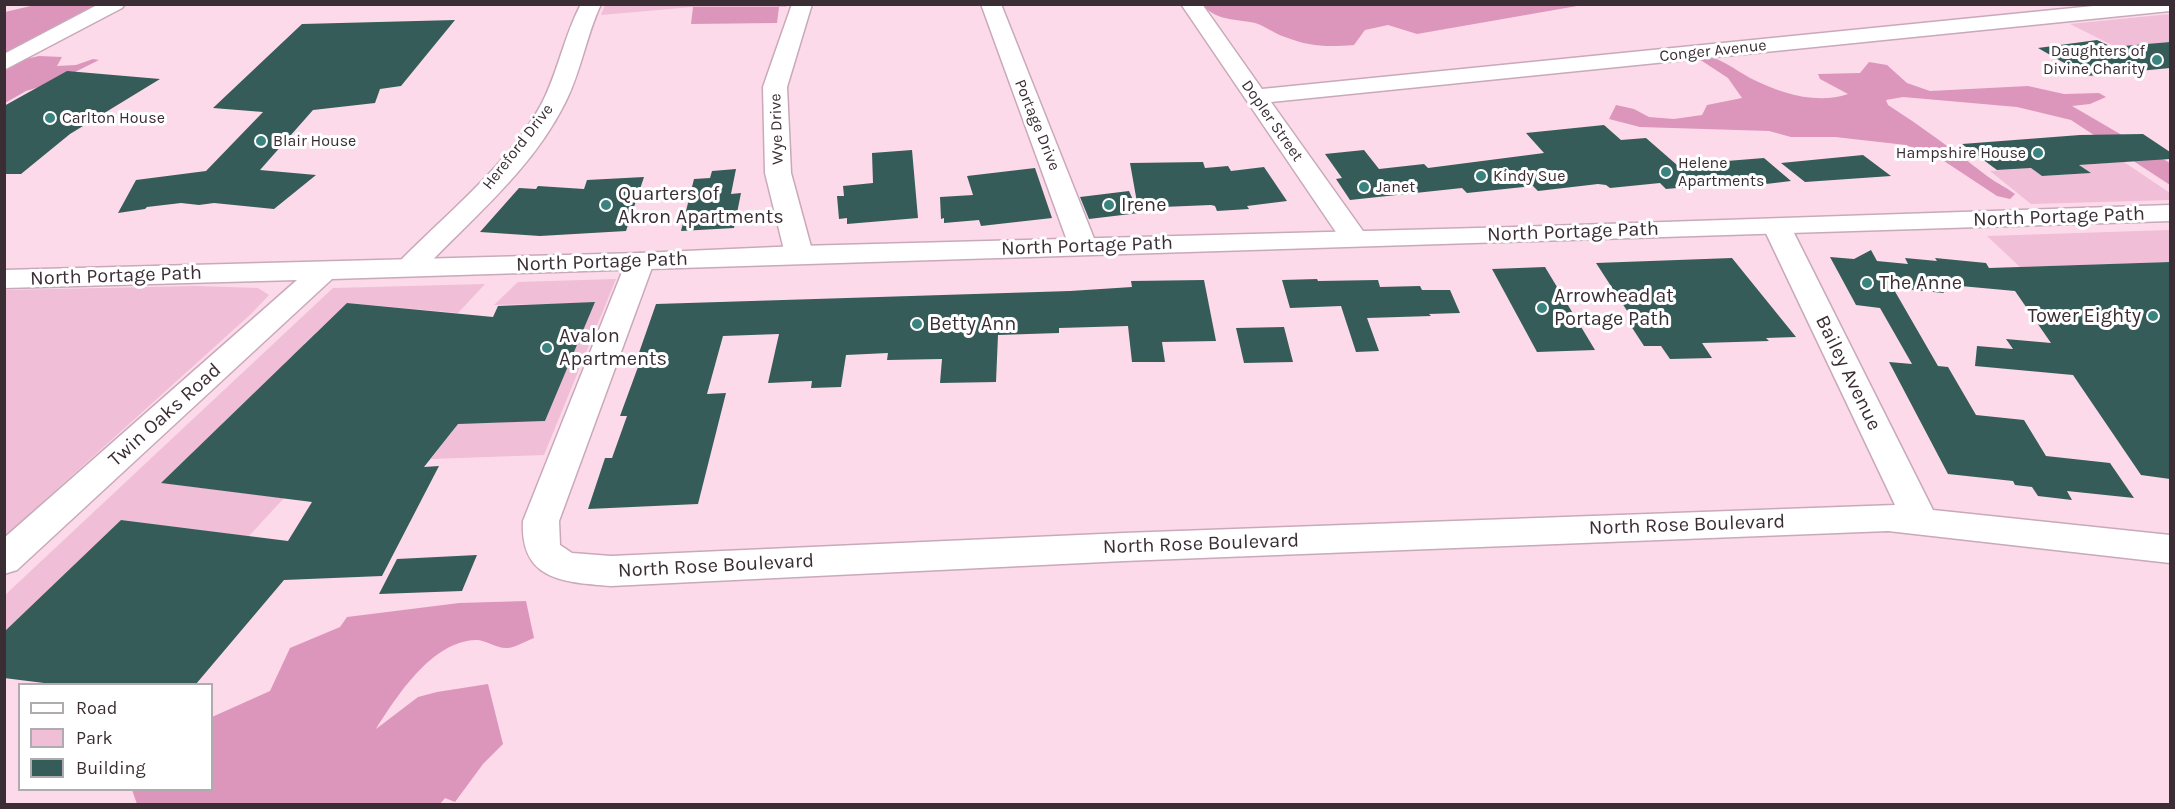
<!DOCTYPE html>
<html>
<head>
<meta charset="utf-8">
<style>
	body { margin:0 }
	#map { position:relative; width:2175px; height:809px; overflow:hidden; background:#fcdaea; font-family:Karla,sans-serif }
	canvas { display:block }
	.frame { position:absolute; inset:0; border:6px solid #3a2d34; pointer-events:none }
	.legend { position:absolute; left:18px; top:683px; width:195px; height:108px; box-sizing:border-box; background:#fff; border:2px solid #b0abae; margin:0; padding:8px 10px; list-style:none; font-size:18px; color:#3a2d34 }
	.legend li { display:flex; align-items:center; gap:12px; height:30px }
	.legend b { width:30px; border:2px solid #b0abae }
</style>
</head>
<body>
<div id="map">
<canvas width="2175" height="809"></canvas>
<div class="frame"></div>
<ul class="legend">
<li><b style="height:8px;background:#fff"></b>Road</li>
<li><b style="height:16px;background:#f0bed7"></b>Park</li>
<li><b style="height:16px;background:#365c59"></b>Building</li>
</ul>
</div>
<script>
const ctx = document.querySelector('canvas').getContext('2d');
ctx.lineJoin = 'round';
function fillPath(path, color) { ctx.fillStyle = color; ctx.fill(path, 'evenodd'); }
function strokePath(path, color, width, dash) { ctx.strokeStyle = color; ctx.lineWidth = width; ctx.lineCap = dash ? 'butt' : 'round'; ctx.setLineDash(dash || []); ctx.stroke(path); }
function drawText(font, color, halo, rows, align = 'center') {
  ctx.font = font + ' Karla,sans-serif'; ctx.lineWidth = 6; ctx.setLineDash([]); ctx.textBaseline = 'middle'; ctx.strokeStyle = halo; ctx.fillStyle = color; for (const [text, x, y, turn = 0] of rows) {
    ctx.save(); ctx.translate(x, y); ctx.rotate((+turn || 0) * Math.PI / 180); ctx.textAlign = isNaN(turn) ? turn : align; if (halo) ctx.strokeText(text, 0, 0); ctx.fillText(text, 0, 0); ctx.restore();
  }
}
fillPath(new Path2D(`
	M605,5H787L786,7H693L601,15Z
	M2170,14V44L2166,42L2125,48L2114,46L2070,24Z
	M2124,162L2170,193V200L2031,204L1990,171L2031,168L2042,176L2090,173L2079,165Z
	M2170,230V262L2020,267L1987,236Z
	M616,279L544,455L431,459L455,428L449,427L497,387L480,423L545,421L594,303L494,305L496,303L518,282Z
	M485,284L458,313L347,303L304,344L334,361L291,357L162,483L284,498L249,536L121,520L5,632V595L333,288Z
	M196,286L258,288L269,295L251,314L5,536V290Z`), '#f0bed7');
fillPath(new Path2D(`
	M35,5H101L5,55V12Z
	M1203,5H1583L1417,34L1388,25L1365,30L1354,45C1328,47 1310,47 1285,37C1275,34 1265,26 1255,23C1237,19 1216,21 1203,5Z
	M693,7H779L777,23L691,24Z
	M39,56L62,57L57,66L76,65L93,59L99,60L53,83L26,91L5,103V71L21,60Z
	M1714,58C1727,63 1738,71 1750,78C1780,93 1816,105 1848,94L1820,79L1818,74L1860,73L1869,62L1887,65L1907,83L1930,91L2028,86L2064,94L2099,93L2106,97L2090,104L2072,106L2170,163V185L2071,120L2017,107L1903,97L1886,100L1888,105C1922,127 1955,151 1987,176C1996,183 2006,187 2015,194L2010,199L1997,196L1944,161L1906,145L1835,137H1791L1769,131L1640,127L1609,119L1616,105L1634,109L1649,117L1674,119L1702,115L1707,105L1742,98L1728,78L1699,59Z
	M526,601L534,638C526,641 516,647 508,648C497,649 486,640 476,640C432,641 397,696 376,729L418,697L437,692L488,684L503,744L483,764L455,802L445,798L440,804H137L132,790H212V717L270,691L290,648L340,627L347,617L459,603Z`), '#dd96bb');
fillPath(new Path2D(`
	M455,20L401,86L380,89L375,103L313,110L260,170L316,175L274,209L214,203L199,205L181,203L147,207L145,209L118,213L136,180L206,171L263,112L213,108L302,24Z
	M2097,40L2112,47L2170,42V68L2087,76L2038,48Z
	M67,71L160,79L70,134L21,174H4V106Z
	M1604,125L1621,140L1646,138L1677,165L1764,158L1791,181L1758,185L1754,181L1666,189L1660,183L1610,188L1606,185L1598,184L1538,191L1533,186L1467,193L1462,188L1350,200L1336,179L1342,178L1325,154L1364,150L1379,169L1424,164L1428,168L1544,153L1526,133Z
	M2143,134L2170,152V159L2079,165L2091,173L2042,176L2031,168L1997,170L1962,144L2080,135Z
	M912,150L918,218L847,224V218L839,219L837,196H844L843,186L873,183L872,153Z
	M1863,155L1891,176L1805,182L1781,163Z
	M1203,162L1205,168L1228,166L1231,171L1264,167L1287,201L1247,206L1249,209L1217,211L1215,206L1211,205L1138,208L1130,163Z
	M1035,168L1052,218L981,226L979,220L944,223V218L941,219L940,197L973,195L967,176Z
	M736,169L731,194L741,193L734,228L681,231L694,179L710,178L712,171Z
	M644,177L626,231L540,236L480,232L519,188L536,189L538,186L584,189L587,180Z
	M1129,191L1139,213L1089,219L1080,197Z
	M1871,250L1877,261L1908,264L1905,258L1937,261L1935,258L1986,263L1989,268L2170,262V479L2141,475L2073,375L1975,366L1977,346L2013,349L2006,339L2051,343L2015,291L1939,284L1944,293L1893,288L1938,366L1948,367L1976,415L2024,420L2046,456L2110,463L2134,498L2067,491L2072,500L2038,496L2032,487L2015,485L2013,481L1948,474L1889,362L1912,364L1880,308L1856,305L1830,257L1854,259Z
	M1732,258L1796,337L1766,338L1769,341L1702,343L1712,358L1670,359L1661,346H1644L1629,323H1635L1596,263Z
	M1545,267L1595,350L1537,352L1492,269Z
	M1317,279L1318,281L1378,280L1380,287L1420,286L1422,290H1450L1460,313L1429,314L1431,316L1367,318L1379,351L1356,352L1341,306L1290,308L1282,280Z
	M1204,280L1216,341L1162,342L1165,362H1132L1128,326L1059,328V333L998,335L996,382L940,383L942,359L887,360L888,353L846,355L841,387L811,388L812,381L768,383L779,334L723,336L707,394L726,393L698,504L588,509L605,458H612L627,416H620L638,367H634L656,304L1070,291L1132,287L1131,281Z
	M595,302L545,421L458,424L424,467L439,466L382,576L284,580L196,684H52L4,678V632L121,520L288,541L312,502L161,483L347,303L493,317L498,306Z
	M1284,327L1293,362L1244,363L1236,328Z
	M477,555L462,591L379,594L397,559Z`), '#365c59');
const minor = new Path2D(`
	M581,4H601C586,36 581,72 565,103C532,170 470,220 420,273L410,276L400,273L396,267L400,261C447,213 510,163 542,103C558,72 564,36 581,4Z
	M792,4H812L787,87L791,173L813,254L809,260L799,262L789,260L785,254L765,173L763,87Z
	M981,4H1001L1097,246L1093,252L1083,254L1073,252L1069,246Z
	M1181,4H1202L1262,89L2113,4H2170V11L1271,102L1368,238L1364,244L1354,246L1344,244Z
	M1777,219L1787,221L1791,227L1933,510L2170,535V563L1888,531L1124,561L611,586C564,582 520,581 523,521L626,262L630,256L640,253L650,256L654,262L559,521L560,545L572,553L611,556L1124,533L1895,505L1763,227L1767,221Z`);
const major = new Path2D(`
	M99,4H125L122,8L4,70V54Z
	M2170,205V221L332,279L17,570L4,574V538L297,280L4,288V270L640,253L799,246L1516,227Z`);
strokePath(minor, '#c9a9b9', 3);
strokePath(major, '#c9a9b9', 3);
fillPath(minor, '#fff');
fillPath(major, '#fff');
for (const [x, y, r, color] of [
	[2157,60,6,"#3b837e"],
	[50,118,6,"#3b837e"],
	[261,141,6,"#3b837e"],
	[2038,153,6,"#3b837e"],
	[1666,172,6,"#3b837e"],
	[1481,176,6,"#3b837e"],
	[1364,187,6,"#3b837e"],
	[606,205,6,"#3b837e"],
	[1109,205,6,"#3b837e"],
	[1867,283,6,"#3b837e"],
	[1542,308,6,"#3b837e"],
	[2153,316,6,"#3b837e"],
	[917,324,6,"#3b837e"],
	[547,348,6,"#3b837e"]
]) { const dot = new Path2D(); dot.arc(x, y, r, 0, 2 * Math.PI); ctx.fillStyle = color; ctx.fill(dot); strokePath(dot, '#fff', 2); }
drawText('16px', '#3a2d34', '#fff', [
	["Conger Avenue",1713,51,-6],
	["Dopler Street",1272,121,55],
	["Portage Drive",1037,125,68],
	["Wye Drive",777,129,-92],
	["Hereford Drive",518,147,-52]
]);
drawText('16px', '#3a2d34', '#fff', [
	["Daughters of",2145,51,"right"],
	["Divine Charity",2145,69,"right"],
	["Carlton House",62,118],
	["Blair House",273,141],
	["Hampshire House",2026,153,"right"],
	["Helene",1678,163],
	["Apartments",1678,181],
	["Kindy Sue",1493,176],
	["Janet",1376,187]
], 'left');
drawText('20px', '#3a2d34', '#fff', [
	["Quarters of",618,194],
	["Akron Apartments",618,217],
	["Irene",1121,205],
	["The Anne",1879,283],
	["Arrowhead at",1554,296],
	["Portage Path",1554,319],
	["Tower Eighty",2141,316,"right"],
	["Betty Ann",929,324],
	["Avalon",559,336],
	["Apartments",559,359]
], 'left');
drawText('20px', '#3a2d34', '#fff', [
	["North Portage Path",2059,217,-2],
	["North Portage Path",1573,232,-2],
	["North Portage Path",1087,246,-2],
	["North Portage Path",602,262,-2],
	["North Portage Path",116,276,-2],
	["Bailey Avenue",1848,373,64],
	["Twin Oaks Road",165,415,-42],
	["North Rose Boulevard",1687,525,-2],
	["North Rose Boulevard",1201,544,-2],
	["North Rose Boulevard",716,566,-3]
]);
</script>
</body>
</html>
